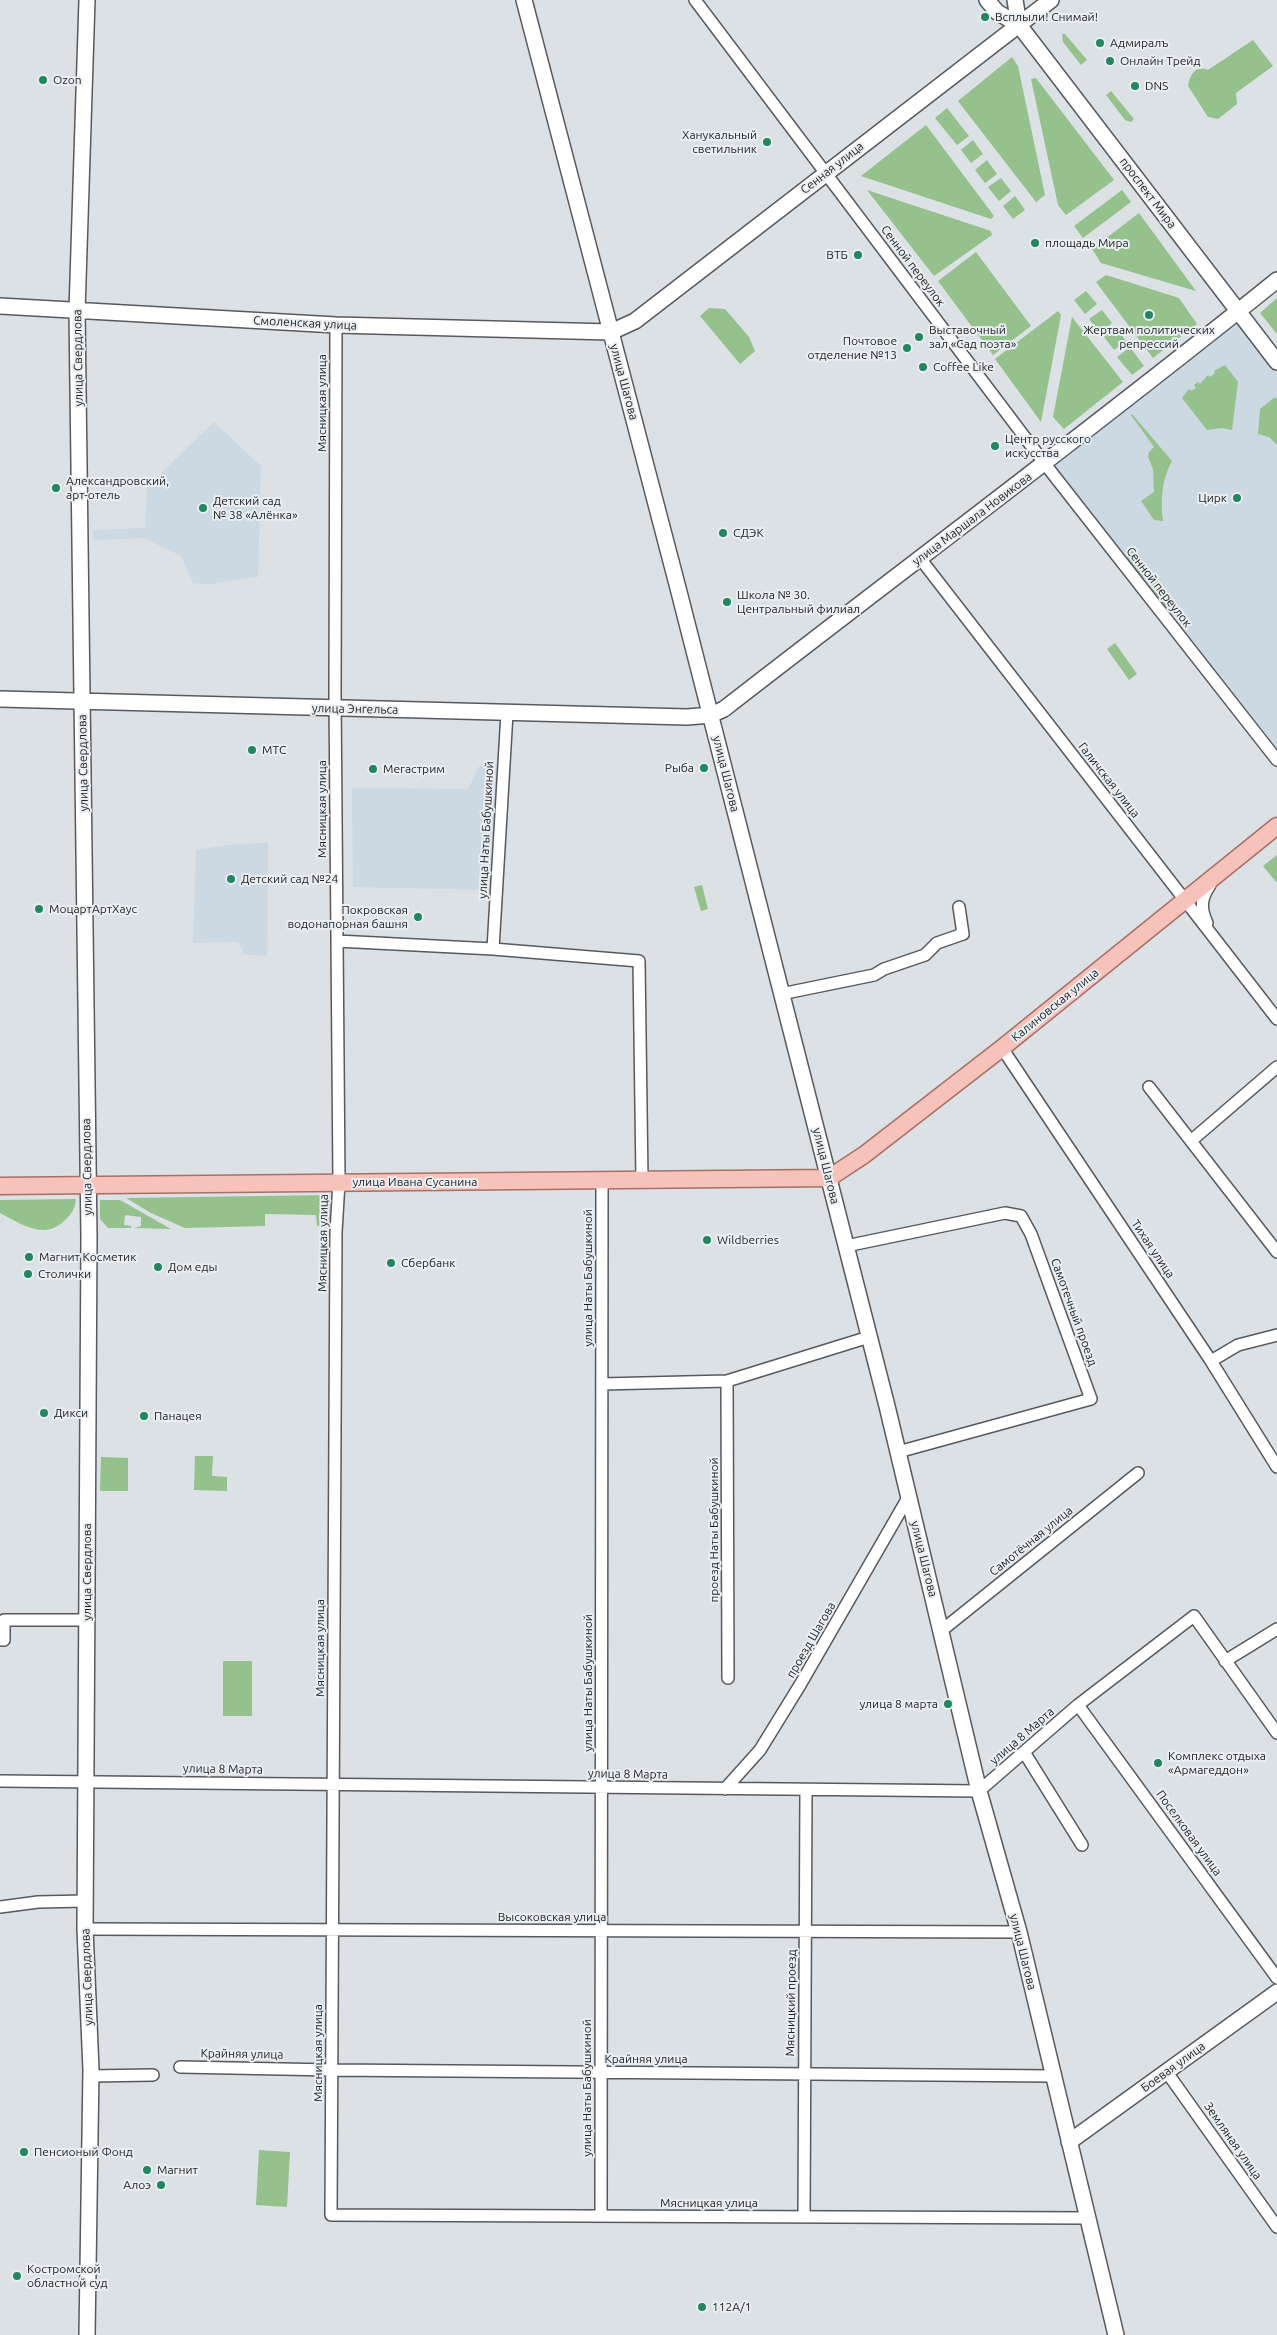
<!DOCTYPE html>
<html>
<head>
<meta charset="utf-8">
<style>
	body { margin:0 }
	canvas { display:block; background:#dbe1e5 }
</style>
</head>
<body>
<canvas width="1277" height="2335"></canvas>
<script>
const ctx = document.querySelector('canvas').getContext('2d');
ctx.lineJoin = 'round';
function fillPath(path, color) { ctx.fillStyle = color; ctx.fill(path, 'evenodd'); }
function strokePath(path, color, width, dash) { ctx.strokeStyle = color; ctx.lineWidth = width; ctx.lineCap = dash ? 'butt' : 'round'; ctx.setLineDash(dash || []); ctx.stroke(path); }
function drawText(font, color, halo, rows, align = 'center') {
  ctx.font = font + ' Ubuntu,sans-serif'; ctx.lineWidth = 4; ctx.setLineDash([]); ctx.textBaseline = 'middle'; ctx.strokeStyle = halo; ctx.fillStyle = color; for (const [text, x, y, turn = 0] of rows) {
    ctx.save(); ctx.translate(x, y); ctx.rotate((+turn || 0) * Math.PI / 180); ctx.textAlign = isNaN(turn) ? turn : align; if (halo) ctx.strokeText(text, 0, 0); ctx.fillText(text, 0, 0); ctx.restore();
  }
}
fillPath(new Path2D(`
	M1237,322L1277,374V748L1055,466Z
	M214,422L261,466L258,577L211,584L193,583L181,556L144,538L93,540V530L145,528L147,487Z
	M481,763H498L489,890L353,887L352,788L468,789Z
	M268,843L267,956L244,954L238,942L193,943L196,850L234,844Z`), '#ccd8e2');
fillPath(new Path2D(`
	M1062,34H1065L1087,60L1081,65L1063,42Z
	M1253,40L1273,66L1236,93L1237,104L1218,119L1208,117L1188,86C1190,74 1196,65 1208,70Z
	M1012,57L1018,66L1045,195L1036,202L958,101Z
	M1036,78L1114,180L1066,215L1058,205L1031,79Z
	M1111,91L1134,119L1131,122L1125,120L1106,95Z
	M947,108L969,136L957,145L935,118Z
	M926,125L994,216L991,219L861,176Z
	M973,140L983,154L971,163L961,150Z
	M987,160L997,174L985,183L975,170Z
	M1001,178L1011,191L999,201L988,187Z
	M867,190L991,231L992,235L934,276Z
	M1122,190L1131,202L1083,238L1074,226Z
	M1015,196L1025,210L1013,219L1003,206Z
	M1139,213L1196,291L1101,263L1092,249Z
	M976,252L1031,326L993,355L938,281Z
	M1106,275L1179,298L1197,324L1153,358L1096,282Z
	M1086,291L1097,304L1085,314L1074,300Z
	M1277,298V334L1260,313Z
	M709,308L725,309L749,337L755,351L740,364L700,316Z
	M1102,310L1112,323L1100,333L1089,319Z
	M1058,311L1061,315L1041,422L995,359Z
	M1072,317L1123,382L1064,429L1053,417Z
	M1116,327L1126,341L1114,350L1104,337Z
	M1130,347L1144,366L1132,375L1117,357Z
	M1225,365L1238,382L1232,430L1222,428L1207,430L1182,398L1189,389L1191,391L1196,388L1194,385L1198,382L1200,384L1208,375L1210,377L1215,373L1214,371Z
	M1275,397L1277,399V445L1269,437L1258,434L1260,409Z
	M1132,414L1172,461C1162,478 1160,501 1163,521L1154,520L1141,501L1154,492L1153,469L1148,457L1149,452L1154,447L1131,415Z
	M1131,549L1136,550L1151,571L1147,579L1142,578L1127,560V553Z
	M1156,581L1160,582L1175,604L1172,610L1167,609L1152,591V584Z
	M1115,643L1137,674L1129,680L1107,649Z
	M1277,855V883L1263,866Z
	M702,885L708,909L701,911L694,887Z
	M330,1195V1226H317L316,1215L265,1214V1226L185,1228L151,1213L126,1198Z
	M76,1199C75,1209 72,1213 65,1220C45,1241 21,1224 0,1213V1200Z
	M100,1200H120L171,1229L134,1228L141,1226V1217L125,1215L124,1225L131,1226V1228H108L100,1219Z
	M195,1456H213L212,1476L227,1477V1491L194,1490Z
	M101,1457L128,1458V1491H100Z
	M223,1661H252V1716H223Z
	M259,2150L290,2152L287,2207L256,2205Z`), '#94c18c');
const street = new Path2D(`
	M695,0L1045,464L1277,760
	M336,325L335,695L339,1182L336,1232L331,2215L1088,2218
	M919,557L1277,1019
	M1207,923C1200,908 1201,898 1210,885
	M337,941L493,949L639,961L642,1180
	M493,949L507,713
	M781,994L874,975L884,969L925,955L937,943L963,934L959,907
	M1002,1048L1211,1361L1277,1467
	M1149,1087L1277,1252
	M1192,1140L1277,1067
	M846,1246L1005,1213L1021,1216L1031,1234L1091,1399L898,1452
	M1211,1361L1238,1345L1277,1335
	M727,1381L728,1678
	M602,1384L727,1381L869,1337
	M941,1631L1138,1473
	M0,1640H4V1620H86
	M1225,1661L1277,1629
	M1078,1705L1277,1978
	M1024,1752L1082,1845
	M0,1781L979,1791L1078,1705L1194,1616L1277,1733
	M725,1789L760,1750L800,1685L909,1496
	M0,1907L38,1902L85,1901
	M85,1929L1019,1932
	M180,2067L332,2070L1053,2076
	M1166,2071L1277,2227
	M90,2076L153,2075
	M601,2216L602,1180
	M804,2217L806,1790`);
const secondary = new Path2D(`
	M524,0L678,588L887,1406L979,1791L1019,1932L1116,2335
	M987,0L997,12L1019,25L1277,362
	M1015,0L1019,25
	M0,306L336,325L611,332L635,321L1051,0
	M0,699L687,717L711,715L724,709C908,566 1095,427 1277,280
	M1069,2142L1277,1992
	M87,2335L91,2070L85,1929L89,1237L77,311L87,0`);
const primary = new Path2D(`
	M0,1186L829,1178L864,1155L1002,1048L1277,826`);
strokePath(street, '#565a5e', 14);
strokePath(secondary, '#565a5e', 18);
strokePath(primary, '#a76f66', 19);
strokePath(street, '#fff', 11);
strokePath(secondary, '#fff', 15);
strokePath(primary, '#f7c2b9', 16);
for (const [x, y, r, color] of [
	[985,17,5,"#238660"],
	[1100,43,5,"#238660"],
	[1110,61,5,"#238660"],
	[43,80,5,"#238660"],
	[1135,86,5,"#238660"],
	[767,142,5,"#238660"],
	[1035,243,5,"#238660"],
	[858,255,5,"#238660"],
	[1149,315,5,"#238660"],
	[919,337,5,"#238660"],
	[907,348,5,"#238660"],
	[923,367,5,"#238660"],
	[995,446,5,"#238660"],
	[56,488,5,"#238660"],
	[1237,498,5,"#238660"],
	[203,508,5,"#238660"],
	[723,533,5,"#238660"],
	[727,602,5,"#238660"],
	[252,750,5,"#238660"],
	[704,768,5,"#238660"],
	[373,769,5,"#238660"],
	[231,879,5,"#238660"],
	[39,909,5,"#238660"],
	[418,917,5,"#238660"],
	[707,1240,5,"#238660"],
	[29,1257,5,"#238660"],
	[391,1263,5,"#238660"],
	[158,1267,5,"#238660"],
	[28,1274,5,"#238660"],
	[44,1413,5,"#238660"],
	[144,1416,5,"#238660"],
	[948,1704,5,"#238660"],
	[1158,1763,5,"#238660"],
	[24,2152,5,"#238660"],
	[147,2170,5,"#238660"],
	[161,2185,5,"#238660"],
	[17,2276,5,"#238660"],
	[702,2307,5,"#238660"]
]) { const dot = new Path2D(); dot.arc(x, y, r, 0, 2 * Math.PI); ctx.fillStyle = color; ctx.fill(dot); strokePath(dot, '#e9eef2', 2); }
drawText('12px', '#1e2022', '#e9eef2', [
	["Всплыли! Снимай!",995,17],
	["Адмиралъ",1110,43],
	["Онлайн Трейд",1120,61],
	["Ozon",53,80],
	["DNS",1145,86],
	["Ханукальный",757,135,"right"],
	["светильник",757,149,"right"],
	["площадь Мира",1045,243],
	["ВТБ",848,255,"right"],
	["Выставочный",929,330],
	["зал «Сад поэта»",929,344],
	["Жертвам политических",1149,330,"center"],
	["репрессий",1149,344,"center"],
	["Почтовое",897,341,"right"],
	["отделение №13",897,355,"right"],
	["Coffee Like",933,367],
	["Центр русского",1005,439],
	["искусства",1005,453],
	["Александровский,",66,481],
	["арт-отель",66,495],
	["Цирк",1227,498,"right"],
	["Детский сад",213,501],
	["№ 38 «Алёнка»",213,515],
	["СДЭК",733,533],
	["Школа № 30.",737,595],
	["Центральный филиал",737,609],
	["МТС",262,750],
	["Рыба",694,768,"right"],
	["Мегастрим",383,769],
	["Детский сад №24",241,879],
	["МоцартАртХаус",49,909],
	["Покровская",408,910,"right"],
	["водонапорная башня",408,924,"right"],
	["Wildberries",717,1240],
	["Магнит Косметик",39,1257],
	["Сбербанк",401,1263],
	["Дом еды",168,1267],
	["Столички",38,1274],
	["Дикси",54,1413],
	["Панацея",154,1416],
	["улица 8 марта",938,1704,"right"],
	["Комплекс отдыха",1168,1756],
	["«Армагеддон»",1168,1770],
	["Пенсионый Фонд",34,2152],
	["Магнит",157,2170],
	["Алоэ",151,2185,"right"],
	["Костромской",27,2269],
	["областной суд",27,2283],
	["112А/1",712,2307]
], 'left');
drawText('12px', '#1e2022', '#e9eef2', [
	["Сенная улица",832,168,-38],
	["проспект Мира",1148,193,53],
	["Сенной переулок",913,266,53],
	["Смоленская улица",305,323,3],
	["улица Свердлова",78,358,-91],
	["улица Шагова",624,382,75],
	["Мясницкая улица",322,403,-90],
	["улица Маршала Новикова",972,519,-37],
	["Сенной переулок",1159,587,52],
	["улица Энгельса",355,709,1],
	["улица Свердлова",83,763,-91],
	["улица Шагова",726,774,76],
	["Галичская улица",1109,780,52],
	["Мясницкая улица",322,809,-90],
	["улица Наты Бабушкиной",486,830,-87],
	["Калиновская улица",1055,1005,-39],
	["улица Шагова",826,1166,76],
	["улица Свердлова",87,1167,-91],
	["улица Ивана Сусанина",415,1182],
	["Мясницкая улица",323,1243,-89],
	["Тихая улица",1153,1249,56],
	["улица Наты Бабушкиной",588,1278,-90],
	["Самотечный проезд",1074,1312,70],
	["проезд Наты Бабушкиной",714,1530,-90],
	["Самотёчная улица",1031,1541,-39],
	["улица Шагова",924,1559,76],
	["улица Свердлова",87,1572,-90],
	["проезд Шагова",811,1640,-60],
	["Мясницкая улица",320,1648,-90],
	["улица Наты Бабушкиной",588,1683,-90],
	["улица 8 Марта",1022,1736,-41],
	["улица 8 Марта",223,1769,1],
	["улица 8 Марта",628,1774,1],
	["Поселковая улица",1189,1833,54],
	["Высоковская улица",552,1917],
	["улица Шагова",1023,1952,76],
	["улица Свердлова",87,1977,-92],
	["Мясницкий проезд",791,2003,-89],
	["Мясницкая улица",318,2053,-90],
	["Крайняя улица",242,2054,1],
	["Крайняя улица",646,2059],
	["Боевая улица",1173,2067,-36],
	["улица Наты Бабушкиной",587,2088,-90],
	["Земляная улица",1233,2141,55],
	["Мясницкая улица",709,2203]
]);
</script>
</body>
</html>
